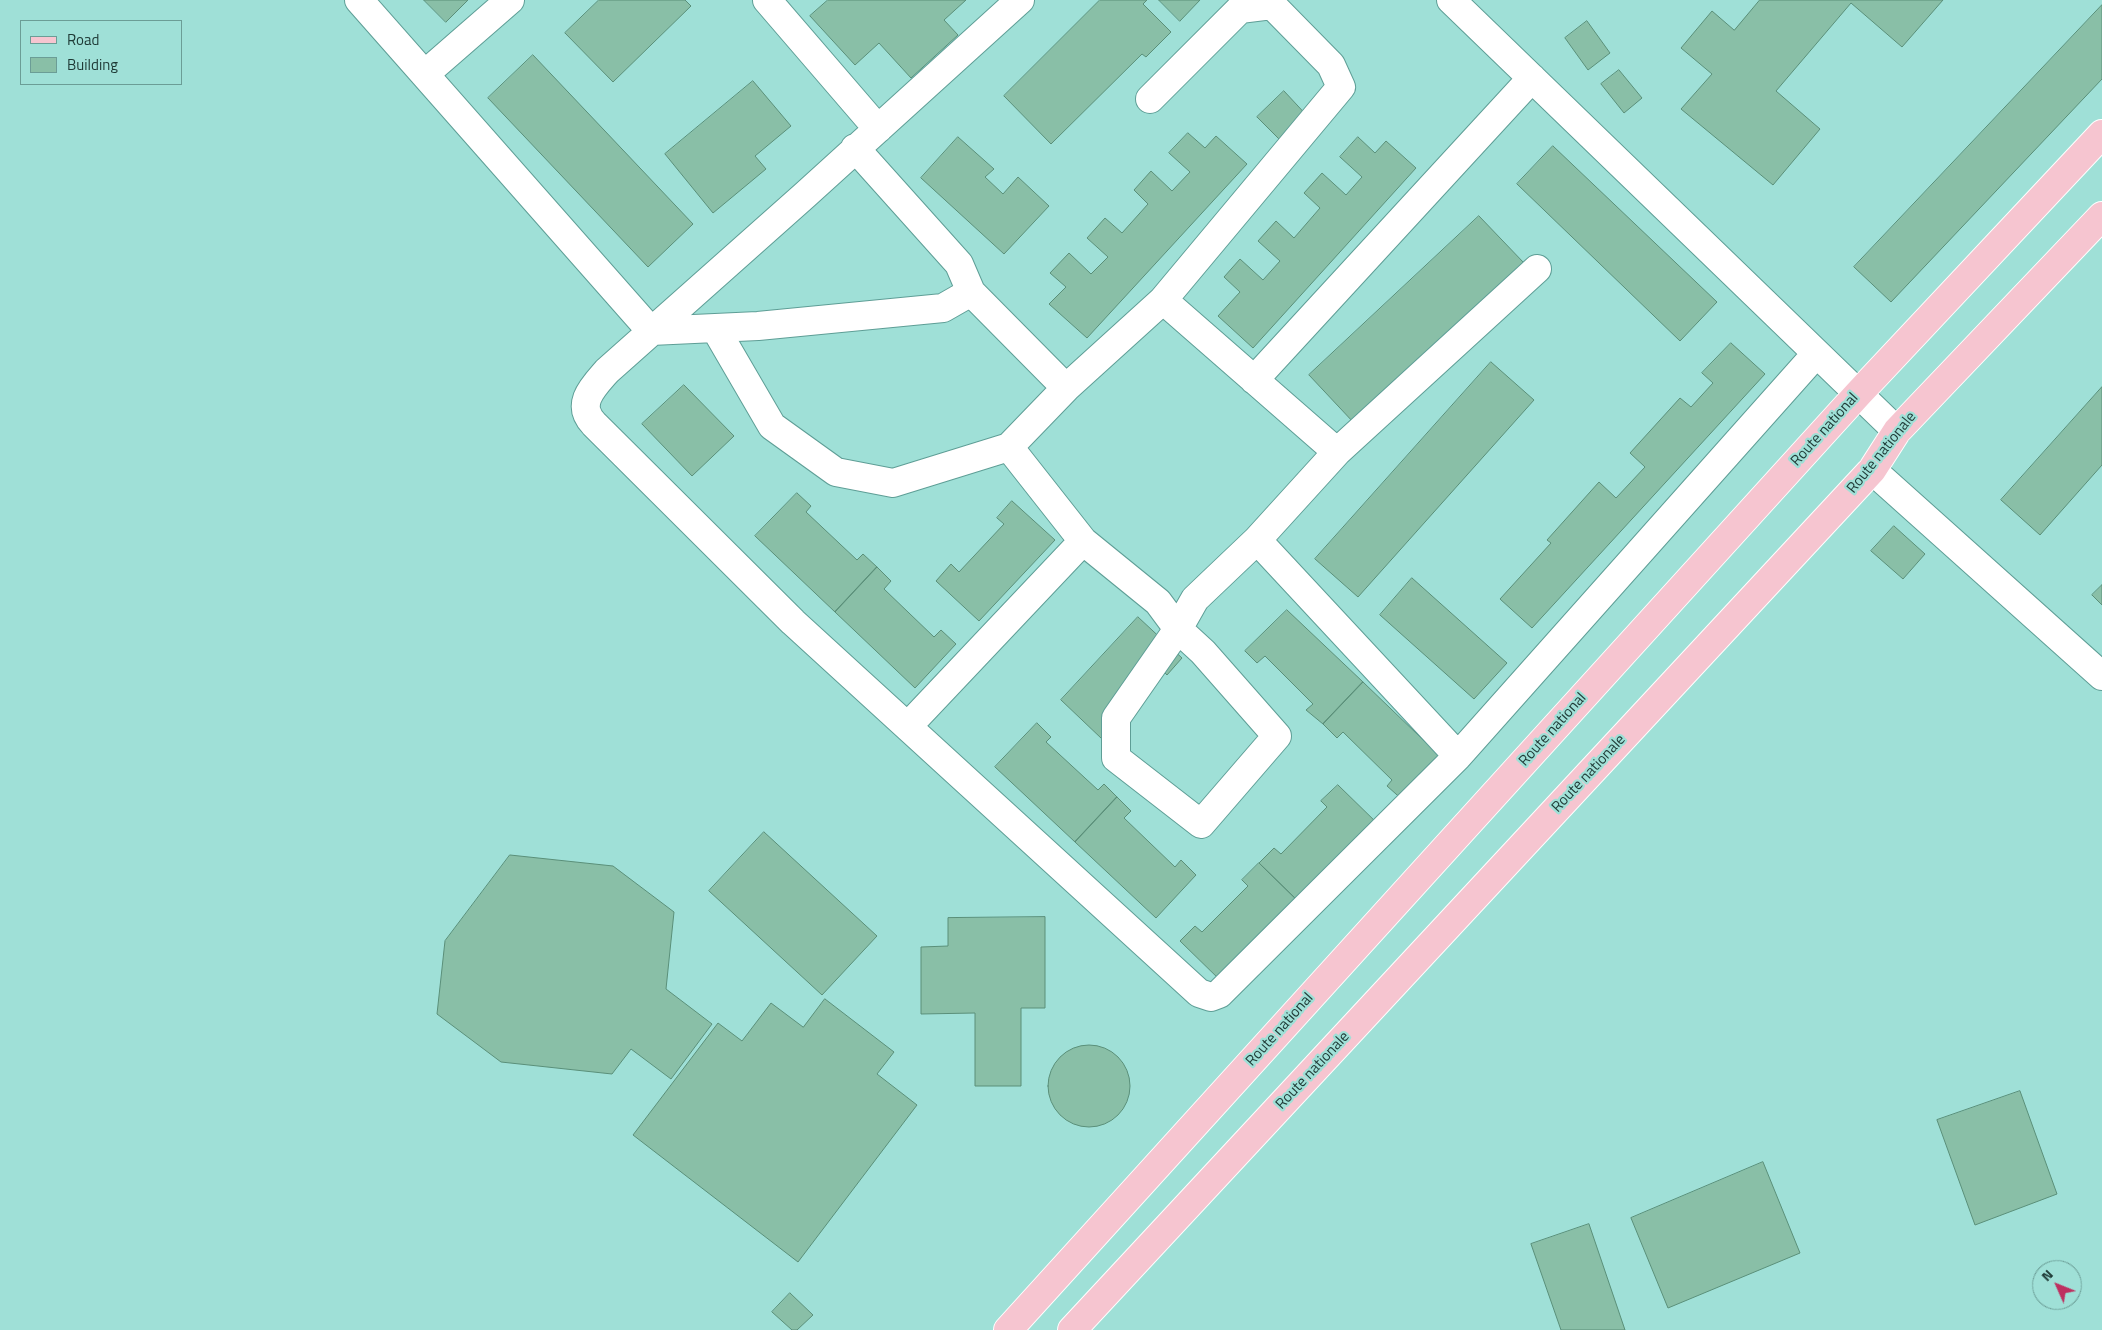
<!DOCTYPE html>
<html>
<head>
<meta charset="utf-8">
<style>
	body { margin:0 }
	#map { position:relative; width:2102px; height:1330px; overflow:hidden; background:#9fe0d7; font-family:"Titillium Web",sans-serif }
	canvas { display:block }
	.legend { position:absolute; left:20px; top:20px; width:162px; height:65px; box-sizing:border-box; background:#9fe0d7; border:1px solid #6b9d96; margin:0; padding:6px 9px; list-style:none; font-size:15px; color:#1e3935 }
	.legend li { display:flex; align-items:center; gap:10px; height:25px }
	.legend b { width:25px; border:1px solid #6b9d96 }
	.north { position:absolute; left:2032px; top:1260px; width:50px; height:50px; box-sizing:border-box; background:#9fe0d7; border:1px solid #6b9d96; border-radius:50%; rotate:314deg; font-size:14px; font-weight:700; line-height:20px; text-align:center; color:#1e3935 }
	.north::after { content:''; display:block; margin:auto; width:18px; height:22px; background:#be3060; clip-path:polygon(50% 0,100% 100%,50% 72%,0 100%) }
</style>
</head>
<body>
<div id="map">
<canvas width="2102" height="1330"></canvas>
<ul class="legend">
<li><b style="height:6px;background:#f6c5d0"></b>Road</li>
<li><b style="height:14px;background:#89bfa7"></b>Building</li>
</ul>
<div class="north">N</div>
</div>
<script>
const ctx = document.querySelector('canvas').getContext('2d');
ctx.lineJoin = 'round';
function fillPath(path, color) { ctx.fillStyle = color; ctx.fill(path, 'evenodd'); }
function strokePath(path, color, width, dash) { ctx.strokeStyle = color; ctx.lineWidth = width; ctx.lineCap = dash ? 'butt' : 'round'; ctx.setLineDash(dash || []); ctx.stroke(path); }
function drawText(font, color, halo, rows, align = 'center') {
  ctx.font = font + ' "Titillium Web",sans-serif'; ctx.lineWidth = 4.5; ctx.setLineDash([]); ctx.textBaseline = 'middle'; ctx.strokeStyle = halo; ctx.fillStyle = color; for (const [text, x, y, turn = 0] of rows) {
    ctx.save(); ctx.translate(x, y); ctx.rotate((+turn || 0) * Math.PI / 180); ctx.textAlign = isNaN(turn) ? turn : align; if (halo) ctx.strokeText(text, 0, 0); ctx.fillText(text, 0, 0); ctx.restore();
  }
}
const building = new Path2D(`
	M424,0H468L446,22Z
	M599,0H685L691,6L613,82L565,33Z
	M828,0H966L944,20L958,35L911,78L879,43L855,65L810,16Z
	M1100,0H1147L1143,4L1171,32L1146,57L1142,54L1051,144L1004,96Z
	M1159,0H1200L1180,21Z
	M1760,0H1943L1902,47L1851,3L1776,91L1820,129L1773,185L1681,109L1712,74L1681,48L1712,11L1734,30Z
	M2102,5V79L1891,302L1854,267Z
	M1587,21L1610,53L1588,70L1565,38Z
	M533,55L693,224L648,267L488,98Z
	M1619,70L1642,98L1624,113L1601,84Z
	M753,81L791,126L755,156L766,169L713,213L665,154Z
	M1284,91L1311,120L1285,145L1257,117Z
	M1188,133L1205,148L1216,136L1247,164L1087,338L1049,304L1066,287L1050,273L1069,253L1091,274L1108,257L1087,238L1105,218L1122,233L1148,204L1134,190L1151,171L1172,191L1190,172L1169,153Z
	M958,137L994,169L985,177L1003,194L1018,177L1049,206L1004,254L921,178Z
	M1358,137L1375,153L1386,141L1416,168L1253,348L1218,316L1240,292L1224,277L1240,259L1263,280L1280,261L1258,241L1276,221L1294,238L1320,208L1304,193L1322,173L1346,195L1362,177L1340,157Z
	M1553,146L1717,302L1680,341L1517,184Z
	M1479,216L1524,263L1354,423L1309,375Z
	M1731,343L1765,374L1532,628L1500,599L1551,543L1547,540L1599,482L1616,498L1645,467L1630,453L1680,398L1691,407L1713,383L1702,373Z
	M1491,362L1534,400L1358,597L1315,559Z
	M684,385L734,436L692,476L642,424Z
	M2102,387V465L2040,535L2001,500Z
	M797,493L811,506L806,512L857,560L863,554L877,567L835,612L755,536Z
	M1012,501L1055,540L979,621L936,581L951,564L959,572L1004,524L997,518Z
	M1894,526L1925,554L1903,579L1871,551Z
	M877,567L891,581L884,589L934,637L941,630L956,644L915,688L835,612Z
	M1412,578L1507,663L1474,699L1380,615Z
	M2102,585V605L2092,595Z
	M1287,610L1363,682L1323,724L1306,710L1313,704L1265,656L1257,663L1245,651Z
	M1138,617L1182,658L1167,675L1157,665L1118,721L1102,739L1061,700Z
	M1363,682L1444,760L1405,802L1387,786L1392,780L1343,732L1337,738L1323,724Z
	M1037,723L1051,737L1046,742L1098,790L1104,784L1117,797L1075,842L995,767Z
	M1338,785L1379,825L1301,904L1259,863L1274,848L1281,854L1327,807L1321,801Z
	M1117,797L1131,811L1124,818L1175,867L1181,860L1196,875L1156,918L1075,842Z
	M764,832L877,936L822,995L709,891Z
	M510,855L613,866L674,912L666,989L712,1024L671,1079L631,1049L612,1074L501,1062L437,1014L445,941Z
	M1259,863L1301,904L1222,982L1180,941L1195,926L1202,932L1248,886L1242,880Z
	M1045,917V1008H1021V1086H975V1013L921,1014V947L948,946V918Z
	M825,999L894,1052L877,1074L917,1105L798,1262L633,1135L718,1023L742,1041L771,1003L803,1027Z
	M1048 1086a41 41 0 1 1 82 0a41 41 0 1 1-82 0Z
	M2020,1091L2057,1194L1975,1225L1937,1120Z
	M1763,1162L1800,1253L1668,1308L1631,1218Z
	M1589,1224L1625,1330H1561L1531,1244Z
	M790,1293L813,1315L797,1330H792L772,1312Z`);
fillPath(building, '#89bfa7');
strokePath(building, '#5a8f79', 1);
const minor = new Path2D(`
	M359,0L651,331L758,326L943,308L971,292
	M767,0L878,129
	M1020,0L805,195L607,371C593,387 575,404 594,424L793,622L1199,993L1211,997L1219,994L1458,756L1816,354
	M1451,0L1897,431
	M425,74L510,0
	M855,148L959,264L971,292L1066,388
	M1163,300L1337,452
	M715,328L772,426L836,472L893,483L1009,447L1066,388L1163,300L1341,87L1331,65L1272,5L1240,9L1150,99
	M1254,380L1532,78
	M1009,447L1083,541L1158,602L1178,629L1203,652L1277,736L1201,824L1116,758V718L1178,629L1195,599L1257,540L1337,452L1537,269
	M1872,470L2102,676
	M1257,540L1458,756
	M908,726L1083,541`);
const major = new Path2D(`
	M1008,1330L1858,394L2102,134
	M1072,1330L1872,470L1897,431L2102,216`);
strokePath(minor, '#5e9e96', 30);
strokePath(major, '#fff', 30);
strokePath(minor, '#fff', 28);
strokePath(major, '#f6c5d0', 28);
drawText('15px', '#1e3935', '#9fe0d7', [
	["Route national",1825,430,-48],
	["Route nationale",1882,453,-51],
	["Route national",1553,730,-48],
	["Route nationale",1589,774,-47],
	["Route national",1280,1030,-48],
	["Route nationale",1313,1071,-47]
]);
</script>
</body>
</html>
